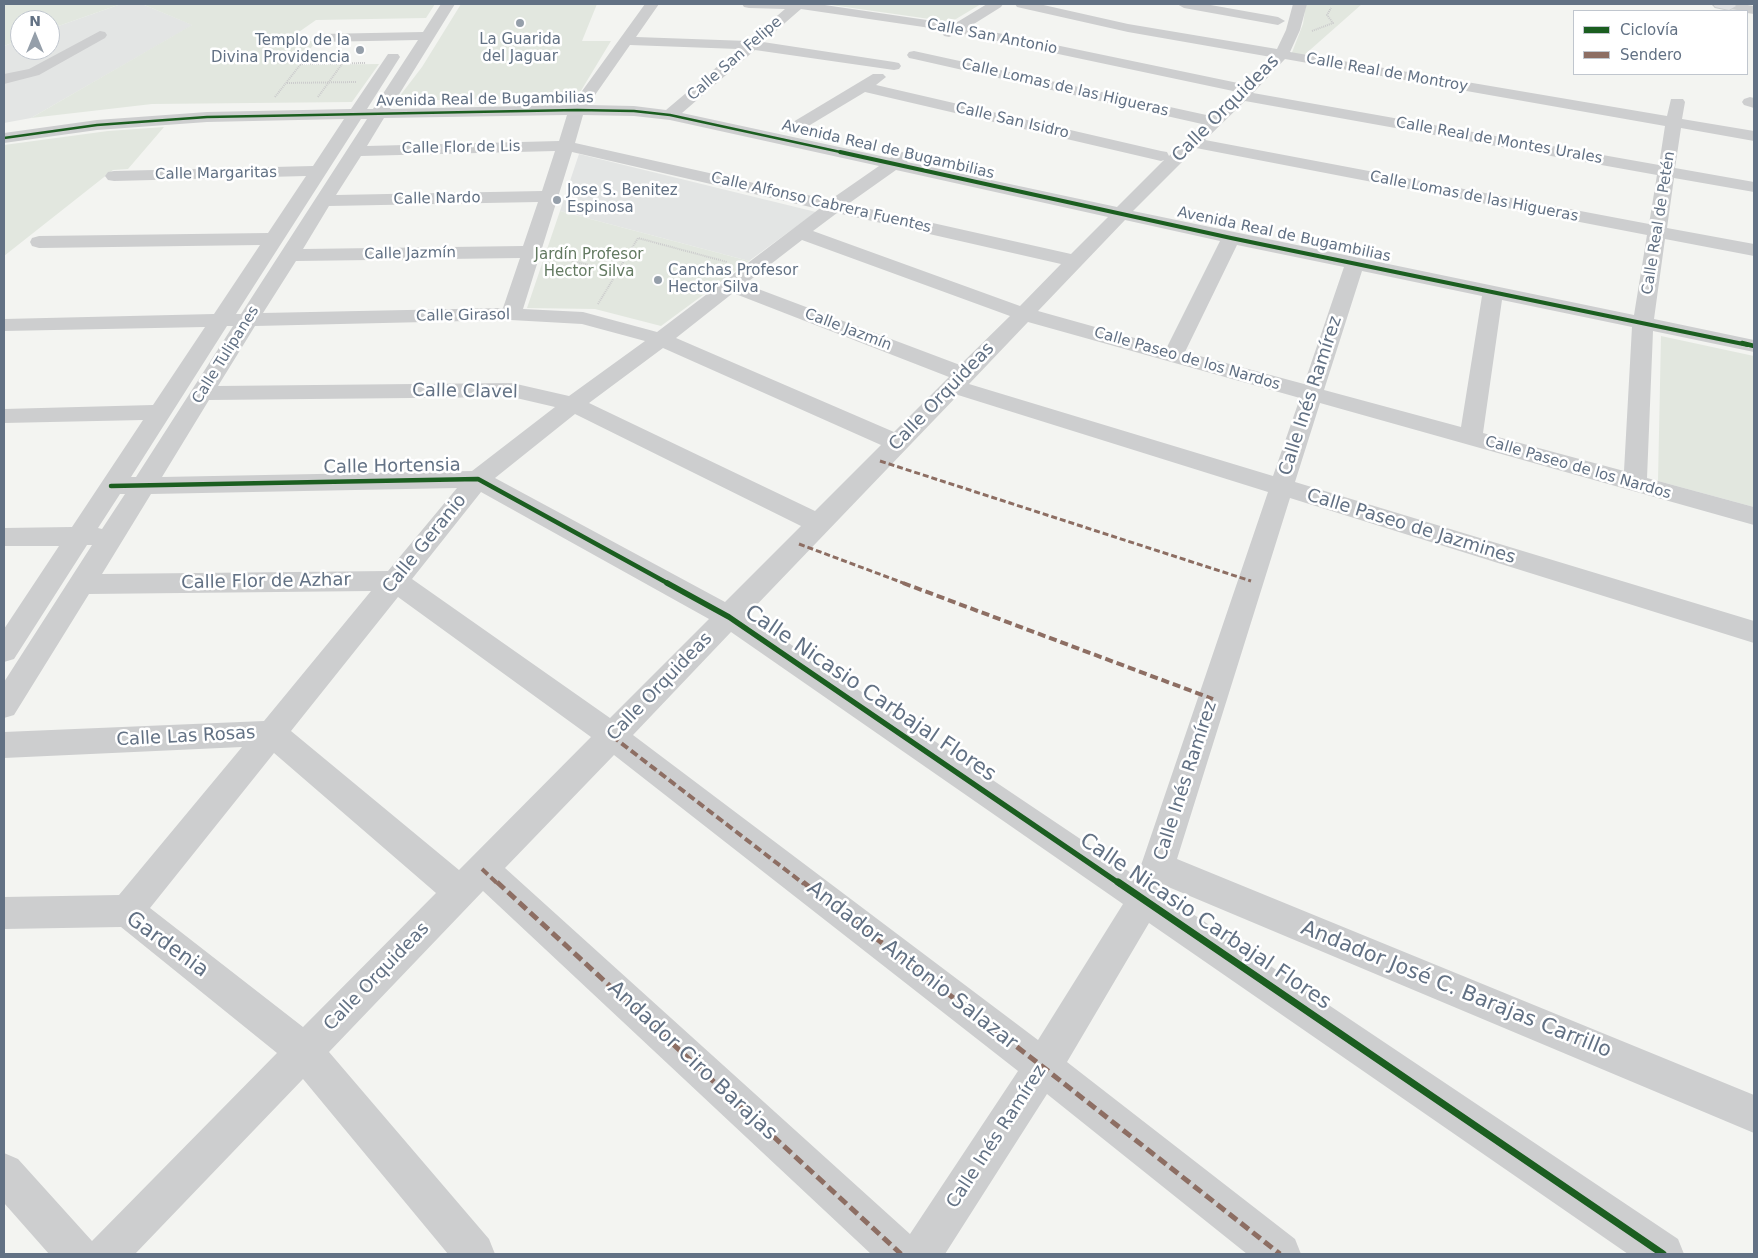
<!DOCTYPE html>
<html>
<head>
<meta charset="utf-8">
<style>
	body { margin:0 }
	#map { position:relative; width:1758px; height:1258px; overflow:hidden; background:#f3f4f1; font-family:"DejaVu Sans",sans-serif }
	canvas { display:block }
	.frame { position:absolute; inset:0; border:5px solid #627184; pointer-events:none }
	.legend { position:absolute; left:1573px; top:10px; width:175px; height:65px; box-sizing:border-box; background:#fff; border:1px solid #c0c6ce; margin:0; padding:6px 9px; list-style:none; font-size:15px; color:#627184 }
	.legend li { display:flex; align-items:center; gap:10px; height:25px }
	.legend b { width:25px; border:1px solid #c0c6ce }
	.north { position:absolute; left:10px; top:10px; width:50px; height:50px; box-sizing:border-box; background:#fff; border:1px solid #c0c6ce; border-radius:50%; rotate:0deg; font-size:14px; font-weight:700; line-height:20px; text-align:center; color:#627184 }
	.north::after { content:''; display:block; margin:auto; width:18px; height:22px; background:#959faa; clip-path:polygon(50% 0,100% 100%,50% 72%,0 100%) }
</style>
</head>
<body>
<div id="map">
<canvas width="1758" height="1258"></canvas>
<div class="frame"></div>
<ul class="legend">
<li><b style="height:6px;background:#1b5e20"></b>Ciclovía</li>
<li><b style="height:6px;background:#8d6e63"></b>Sendero</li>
</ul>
<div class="north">N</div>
</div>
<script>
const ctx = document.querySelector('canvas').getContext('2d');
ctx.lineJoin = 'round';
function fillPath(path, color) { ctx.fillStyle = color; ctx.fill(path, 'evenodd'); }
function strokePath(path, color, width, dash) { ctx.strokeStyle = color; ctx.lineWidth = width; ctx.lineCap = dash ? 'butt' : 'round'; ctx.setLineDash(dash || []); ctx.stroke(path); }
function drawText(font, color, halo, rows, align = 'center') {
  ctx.font = font + ' "DejaVu Sans",sans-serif'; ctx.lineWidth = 5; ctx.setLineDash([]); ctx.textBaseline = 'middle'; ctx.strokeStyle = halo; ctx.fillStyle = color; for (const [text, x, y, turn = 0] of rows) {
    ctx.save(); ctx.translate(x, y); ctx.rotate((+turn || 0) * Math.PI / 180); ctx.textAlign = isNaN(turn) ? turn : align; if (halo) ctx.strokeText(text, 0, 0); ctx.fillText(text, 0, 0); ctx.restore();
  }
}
fillPath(new Path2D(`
	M121,4H142L193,25L31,118L4,123V46L20,40V50H50V29Z
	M579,154L816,212L749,261L560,211Z`), '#e3e5e4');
fillPath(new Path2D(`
	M4,4H121L50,29V20H20V40L4,46Z
	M142,4H435L426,18L316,20L286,41H316L298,65L379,64L352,102L152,104L31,118L192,25Z
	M461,4H597L582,41H611L579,94L572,97L404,101L399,97L422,67Z
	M824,4H981L951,22Z
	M1306,4H1362L1302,57L1291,55L1303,24Z
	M164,127L128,169L113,170L4,256V145L108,131Z
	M560,211L749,261L661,326L595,309L527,308Z
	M1661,336L1754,356V507L1658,481Z`), '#e2e7df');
const highway = new Path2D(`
	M1713,4H1734L1736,6L1729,10L1715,7Z`);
strokePath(highway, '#ced0d0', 2);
strokePath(new Path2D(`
	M1312,31L1333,23L1327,15L1331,8
	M300,64L366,63
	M287,83L356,82
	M275,97L311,51
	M318,97L342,64
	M552,257L618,271
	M598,304L638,238L727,262`), '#cbcbcc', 2, [1, 1]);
fillPath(new Path2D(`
	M441,4H455L390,109L572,105L645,4H659L636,37L748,41L785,9L749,8L744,7L742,4H818L954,24L987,4H1003L1001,7L969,27L1238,83L1241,86L1238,89L1233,91L959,33L949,37L944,36L942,33L944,30L801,9L763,42L894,62L899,63L901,66L899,69L894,70L755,50L682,113L890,158L902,152L908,153L911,157L907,162L1117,207L1164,160L1161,161L865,92L800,131H788L786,128L788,125L873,74H883L886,77L876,85L1161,151L1167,152L1169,156L1202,124L914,59L909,58L907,55L909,52L914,51L1211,116L1265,65L1271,57L1128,32L1017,7L1015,4H1039L1128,24L1277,49L1286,30L1293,4H1307L1300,30L1290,52L1667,116L1671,99H1683L1685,102L1682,119L1754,131V141L1681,128L1675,168L1754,182V192L1674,178L1667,228L1754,244V256L1665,239L1654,319L1754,340V352L1653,331L1647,478L1754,507V525L1320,403L1295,482L1754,621V643L1290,498L1177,859L1754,1095V1133L1166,886L1163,894L1678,1239L1684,1254H1628L1149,923L1067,1062L1295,1239L1301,1254H1247L1047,1094L945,1254H871L483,891L329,1052L489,1239L495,1254H448L303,1079L135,1254H49L4,1203V1153L18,1159L92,1241L277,1053L121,927L4,929V897L119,895L242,747L4,758V732L264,721L371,591L89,594L14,715L4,718V682L92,545H87L14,659L4,662V629L59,546H4V528L72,527L143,420L4,423V409L153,405L205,327L4,331V319L214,314L260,245L39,248L32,246L30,242L32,238L39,236L268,233L306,176L114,181L108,180L105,176L108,172L114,171L313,166L344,119L207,122L97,130L4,143V133L97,120L207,112L351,109L388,54H398L400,57L367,109H373L418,40L320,42L315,41L313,38L315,35L320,34L423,32ZM630,45L738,49L666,110L634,106L588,105ZM1285,59L1665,126L1659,165L1253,93ZM1245,101L1657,175L1649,224L1205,140ZM567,115L559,141L367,146L384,118ZM583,115L634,116L670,120L879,166L830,200L575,143ZM361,119H367L241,314H236ZM1196,148L1647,235L1634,315L1133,211ZM555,151L542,191L336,195L361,156ZM572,152L819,209L657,332L583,312L523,309L557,200L560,196L559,194ZM896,170L1108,217L1071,254L848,204ZM538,202L523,246L303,249L329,206ZM837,213L1061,264L1020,306L813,231ZM1125,220L1220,241L1167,347L1038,311ZM802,240L1010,316L960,365L745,284ZM1237,245L1344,267L1304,384L1185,352ZM520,258L503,308L263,313L296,261ZM1362,271L1482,296L1461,427L1324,390ZM733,293L949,377L894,432L676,338ZM1502,300L1632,327L1624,471L1483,433ZM511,320L582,324L645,341L569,396L512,383L218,386L255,326ZM1028,322L1300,398L1273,476L969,384ZM227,326H233L136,477H131ZM663,348L881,445L815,511L589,403ZM958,395L1268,492L1137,877L747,615ZM512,397L555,407L472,471L162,477L209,400ZM575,414L801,526L725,602L495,478ZM457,488L388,571L102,574L151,494ZM481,492L709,619L610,718L412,579ZM120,494H125L102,529L98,528ZM398,597L591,737L459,870L291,731ZM731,632L1123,904L1038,1040L633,735ZM274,753L436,893L303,1027L150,908ZM614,755L1018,1071L910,1234L505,868Z
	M1177,4H1205L1278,17L1285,21L1278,25L1184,8Z
	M1710,4H1741L1754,6V14L1747,13V11L1717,8Z
	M100,31L105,32L107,35L105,38L39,75L4,84V74L29,69Z
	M1750,97L1754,98V108L1744,105L1742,102L1744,99Z`), '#cdcecf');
fillPath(highway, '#e0e1e2');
strokePath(new Path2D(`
	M880,461L1251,581
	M799,544L906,584`), '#8d6e63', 3, [6, 3]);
strokePath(new Path2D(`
	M903,583L1213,699
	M612,736L804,884
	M482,869L498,884`), '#8d6e63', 4, [8, 4]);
strokePath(new Path2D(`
	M497,882L901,1254
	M803,882L1043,1067L1280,1254`), '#8d6e63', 5, [10, 5]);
strokePath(new Path2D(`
	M4,138L97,125L207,117L577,110L634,111L670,115L845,153`), '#1b5e20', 2.5);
strokePath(new Path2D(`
	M840,152L1231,238L1748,345`), '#1b5e20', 4);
strokePath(new Path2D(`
	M1742,343L1754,346
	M111,486L478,479L669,584`), '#1b5e20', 4.5);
strokePath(new Path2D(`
	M667,583L729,617L1120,884`), '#1b5e20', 5.5);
strokePath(new Path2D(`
	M1118,882L1663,1254`), '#1b5e20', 7);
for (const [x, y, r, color] of [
	[520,23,5,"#959faa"],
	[360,50,5,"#959faa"],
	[557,200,5,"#959faa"],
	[658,280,5,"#959faa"]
]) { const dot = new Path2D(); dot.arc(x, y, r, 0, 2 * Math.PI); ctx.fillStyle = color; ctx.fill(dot); strokePath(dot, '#fff', 2); }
drawText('15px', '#627184', '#fff', [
	["Calle San Antonio",992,37,11],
	["Calle San Felipe",735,59,-41],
	["Calle Real de Montroy",1387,73,10],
	["Calle Lomas de las Higueras",1065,88,13],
	["Avenida Real de Bugambilias",485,100,-1],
	["Calle San Isidro",1012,121,13],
	["Calle Real de Montes Urales",1499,141,10],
	["Calle Flor de Lis",461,148,-1],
	["Avenida Real de Bugambilias",888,150,13],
	["Calle Margaritas",216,174,-1],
	["Calle Lomas de las Higueras",1474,197,11],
	["Calle Nardo",437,199,-1],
	["Calle Alfonso Cabrera Fuentes",821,203,13],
	["Calle Real de Petén",1659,223,-81],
	["Avenida Real de Bugambilias",1284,235,12],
	["Calle Jazmín",410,254,-1],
	["Calle Girasol",463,316,-1],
	["Calle Jazmín",848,330,21],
	["Calle Tulipanes",226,355,-58],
	["Calle Paseo de los Nardos",1187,359,16],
	["Calle Paseo de los Nardos",1578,468,16]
]);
drawText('15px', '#627184', '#fff', [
	["La Guarida",520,40,"center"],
	["del Jaguar",520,57,"center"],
	["Templo de la",350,41,"right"],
	["Divina Providencia",350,58,"right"],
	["Jose S. Benitez",567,191],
	["Espinosa",567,208],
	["Canchas Profesor",668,271],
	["Hector Silva",668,288]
], 'left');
drawText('15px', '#637a61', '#fff', [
	["Jardín Profesor",589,255],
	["Hector Silva",589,272]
]);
drawText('18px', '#627184', '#fff', [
	["Calle Orquideas",1226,109,-45],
	["Calle Clavel",465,392,1],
	["Calle Inés Ramírez",1311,396,-72],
	["Calle Orquideas",942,397,-46],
	["Calle Hortensia",392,467,-1],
	["Calle Paseo de Jazmines",1411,527,17],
	["Calle Geranio",425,544,-51],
	["Calle Flor de Azhar",266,582,-1],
	["Calle Orquideas",660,687,-46],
	["Calle Las Rosas",186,737,-3],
	["Calle Inés Ramírez",1186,781,-72],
	["Calle Orquideas",377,977,-46],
	["Calle Inés Ramírez",997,1137,-57]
]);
drawText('21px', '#627184', '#fff', [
	["Calle Nicasio Carbajal Flores",870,694,34],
	["Calle Nicasio Carbajal Flores",1205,922,34],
	["Gardenia",167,945,36],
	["Andador Antonio Salazar",912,966,38],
	["Andador José C. Barajas Carrillo",1456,990,22],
	["Andador Ciro Barajas",692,1061,43]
]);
</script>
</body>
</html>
